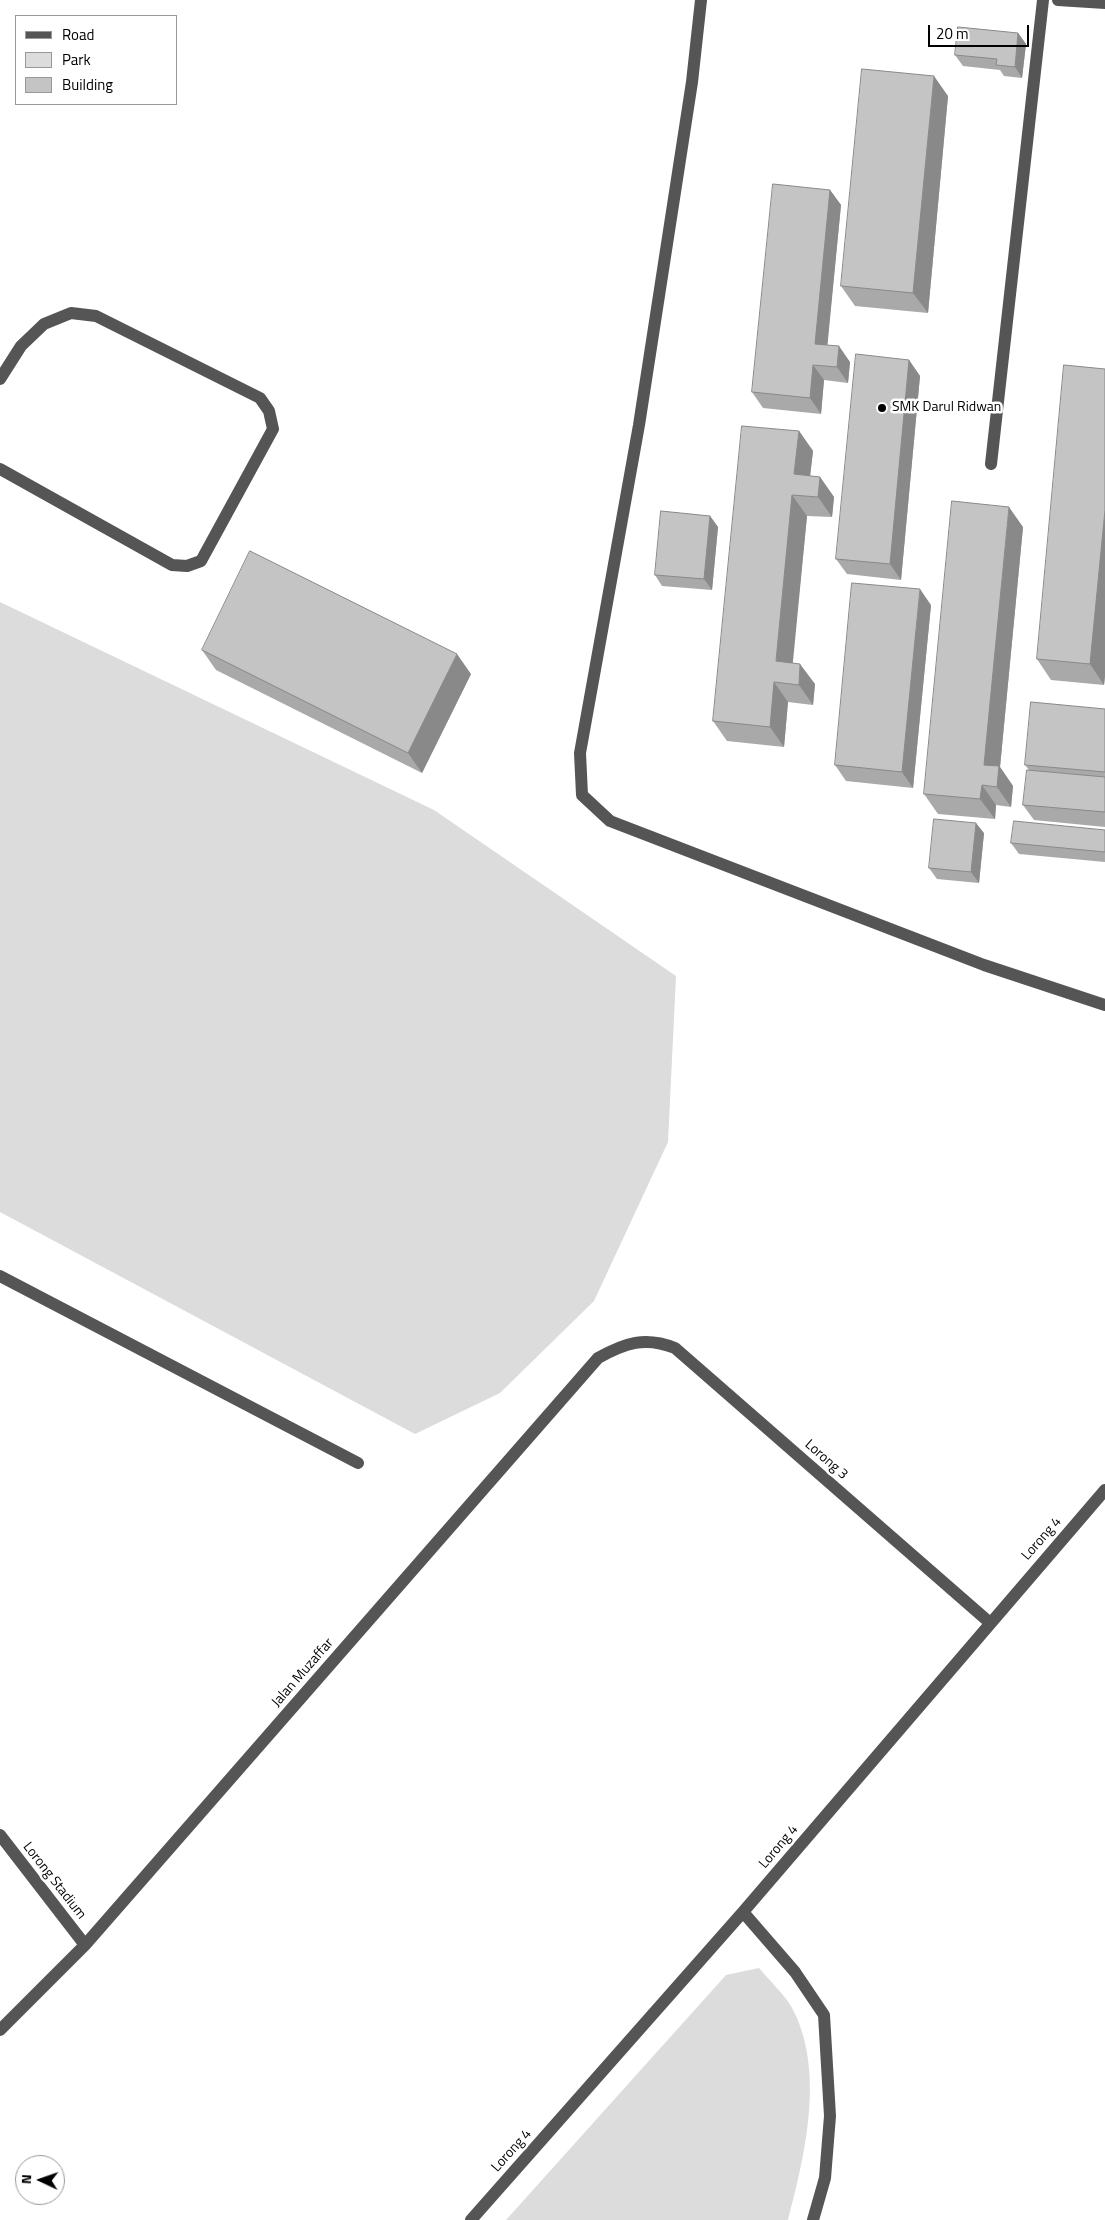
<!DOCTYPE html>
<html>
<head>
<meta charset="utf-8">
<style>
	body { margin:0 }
	#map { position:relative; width:1105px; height:2220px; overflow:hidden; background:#fff; font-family:"Titillium Web",sans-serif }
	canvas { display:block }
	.legend { position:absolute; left:15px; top:15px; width:162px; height:90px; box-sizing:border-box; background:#fff; border:1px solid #999; margin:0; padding:6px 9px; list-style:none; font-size:15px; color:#000 }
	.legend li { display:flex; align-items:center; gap:10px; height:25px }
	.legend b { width:25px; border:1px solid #999 }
	.north { position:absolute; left:15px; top:2155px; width:50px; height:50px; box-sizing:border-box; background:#fff; border:1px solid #999; border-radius:50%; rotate:273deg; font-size:14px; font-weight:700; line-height:20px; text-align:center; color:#000 }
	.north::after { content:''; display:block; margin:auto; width:18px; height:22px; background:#000; clip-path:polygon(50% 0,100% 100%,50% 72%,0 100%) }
	.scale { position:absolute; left:928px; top:25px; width:101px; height:22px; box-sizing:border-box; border:2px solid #000; border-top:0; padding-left:6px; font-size:15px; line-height:18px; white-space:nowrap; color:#000; -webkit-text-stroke:4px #fff; paint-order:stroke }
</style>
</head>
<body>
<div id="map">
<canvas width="1105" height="2220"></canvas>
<ul class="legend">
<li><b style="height:6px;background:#555"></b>Road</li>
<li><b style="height:14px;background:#dcdcdc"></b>Park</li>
<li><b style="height:14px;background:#c4c4c4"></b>Building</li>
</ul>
<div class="north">N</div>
<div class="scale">20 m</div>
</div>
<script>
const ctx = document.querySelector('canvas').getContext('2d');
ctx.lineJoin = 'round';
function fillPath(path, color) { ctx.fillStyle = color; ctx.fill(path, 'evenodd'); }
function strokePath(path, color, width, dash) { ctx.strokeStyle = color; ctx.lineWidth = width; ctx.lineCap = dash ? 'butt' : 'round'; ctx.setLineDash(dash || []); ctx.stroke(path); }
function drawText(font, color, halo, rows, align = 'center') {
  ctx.font = font + ' "Titillium Web",sans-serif'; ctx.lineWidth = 5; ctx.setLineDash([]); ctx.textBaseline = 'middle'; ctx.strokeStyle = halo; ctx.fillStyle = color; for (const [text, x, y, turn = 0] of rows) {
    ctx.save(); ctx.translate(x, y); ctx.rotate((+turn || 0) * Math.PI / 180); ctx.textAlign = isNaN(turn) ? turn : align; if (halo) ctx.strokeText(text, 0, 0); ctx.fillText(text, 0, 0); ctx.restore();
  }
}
fillPath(new Path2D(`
	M0,602L434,810L676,976L668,1142L594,1301L500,1393L415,1434L0,1212Z
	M759,1968C769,1980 783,1993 791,2006C826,2069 805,2155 788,2220H506L726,1975Z`), '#dcdcdc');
strokePath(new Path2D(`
	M701,0L692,82L639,425L580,753L582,795L610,821L984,965L1105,1005
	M1058,0L1105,3
	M0,379L21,346L44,324L71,313L96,316L260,398L269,411L273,429L201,561L187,566L172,565L0,469
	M991,464L1043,0
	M0,1276L358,1463
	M0,1835L85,1945
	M743,1912L795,1972L824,2015L830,2116L825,2178L813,2220
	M0,2030L85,1945L598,1358C625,1343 645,1336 675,1348L989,1622
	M471,2220L743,1912L1105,1490`), '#555', 12);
fillPath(new Path2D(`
	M1018,33L1026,44L1022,78L1004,76L1000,70L963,66L955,55Z
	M948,96L928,313L855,306L841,286Z
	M830,190L841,205L827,345L850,362L848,383L824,380L821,414L763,408L752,392Z
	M909,360L920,376L901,580L847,574L836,559Z
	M1105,369V676L1104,685L1051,680L1037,659Z
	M799,431L813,451L810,476L820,477L834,497L832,517L807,516L792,663L815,684L813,705L788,702L784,747L727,741L713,721Z
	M710,516L718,527L712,590L662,586L655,575Z
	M1023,527L1000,767L1013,786L1011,807L996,805L995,819L938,814L924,794Z
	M931,605L913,788L846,781L835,765Z
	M202,650L471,674L422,773L216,670Z
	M1105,709V827L1034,820L1023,805L1029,770L1025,765Z
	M1105,830V862L1019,854L1011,843Z
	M984,833L979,883L937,879L929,868Z`), '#a9a9a9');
fillPath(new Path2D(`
	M1018,33L1026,44L1022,78L1015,67Z
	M934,76L948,96L928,313L913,293Z
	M830,190L841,205L826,360L815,344Z
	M839,346L850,362L848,383L837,367Z
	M909,360L920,376L901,580L890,564Z
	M813,365L824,380L821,414L810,398Z
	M799,431L813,451L808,494L794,474Z
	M820,477L834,497L832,517L818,497Z
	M792,495L807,516L791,682L776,661Z
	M1009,507L1023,527L1000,767L1013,786L1011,807L997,787L984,765Z
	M1105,510V676L1104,685L1090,664Z
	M710,516L718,527L712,590L704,579Z
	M920,589L931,605L913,788L902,772Z
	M457,654L471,674L422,773L408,753Z
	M800,664L815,684L813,705L799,685Z
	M774,682L788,702L784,747L770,727Z
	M982,785L996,805L995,819L980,799Z
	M976,823L984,833L979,883L971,872Z`), '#898989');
const building = new Path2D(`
	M958,27L1018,33L1015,67L996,65L997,59L955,55Z
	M862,69L934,76L913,293L841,286Z
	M773,184L830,190L815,344L839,346L837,367L813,365L810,398L752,392Z
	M856,354L909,360L890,564L836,559Z
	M1064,365L1105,369V510L1090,664L1037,659Z
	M742,426L799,431L794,474L820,477L818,497L792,495L776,661L800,664L799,685L774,682L770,727L713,721Z
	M952,501L1009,507L984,765L999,766L997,787L982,785L980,799L924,794Z
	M661,511L710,516L704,579L655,575Z
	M250,551L457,654L408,753L202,650Z
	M852,583L920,589L902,772L835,765Z
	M1031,702L1105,709V772L1025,765Z
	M1027,770L1105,777V812L1023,805Z
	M934,819L976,823L971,872L929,868Z
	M1014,821L1105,830V852L1011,843Z`);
fillPath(building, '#c4c4c4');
strokePath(building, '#898989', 1);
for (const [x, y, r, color] of [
	[882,408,5,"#000"]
]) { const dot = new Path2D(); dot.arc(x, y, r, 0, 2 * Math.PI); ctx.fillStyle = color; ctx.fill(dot); strokePath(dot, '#fff', 2); }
drawText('14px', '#000', '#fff', [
	["SMK Darul Ridwan",892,408]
], 'left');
drawText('14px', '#000', '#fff', [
	["Lorong 3",826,1460,41],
	["Lorong 4",1042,1539,-49],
	["Jalan Muzaffar",303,1673,-49],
	["Lorong 4",779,1847,-50],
	["Lorong Stadium",54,1881,52],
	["Lorong 4",512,2151,-48]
]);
</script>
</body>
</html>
